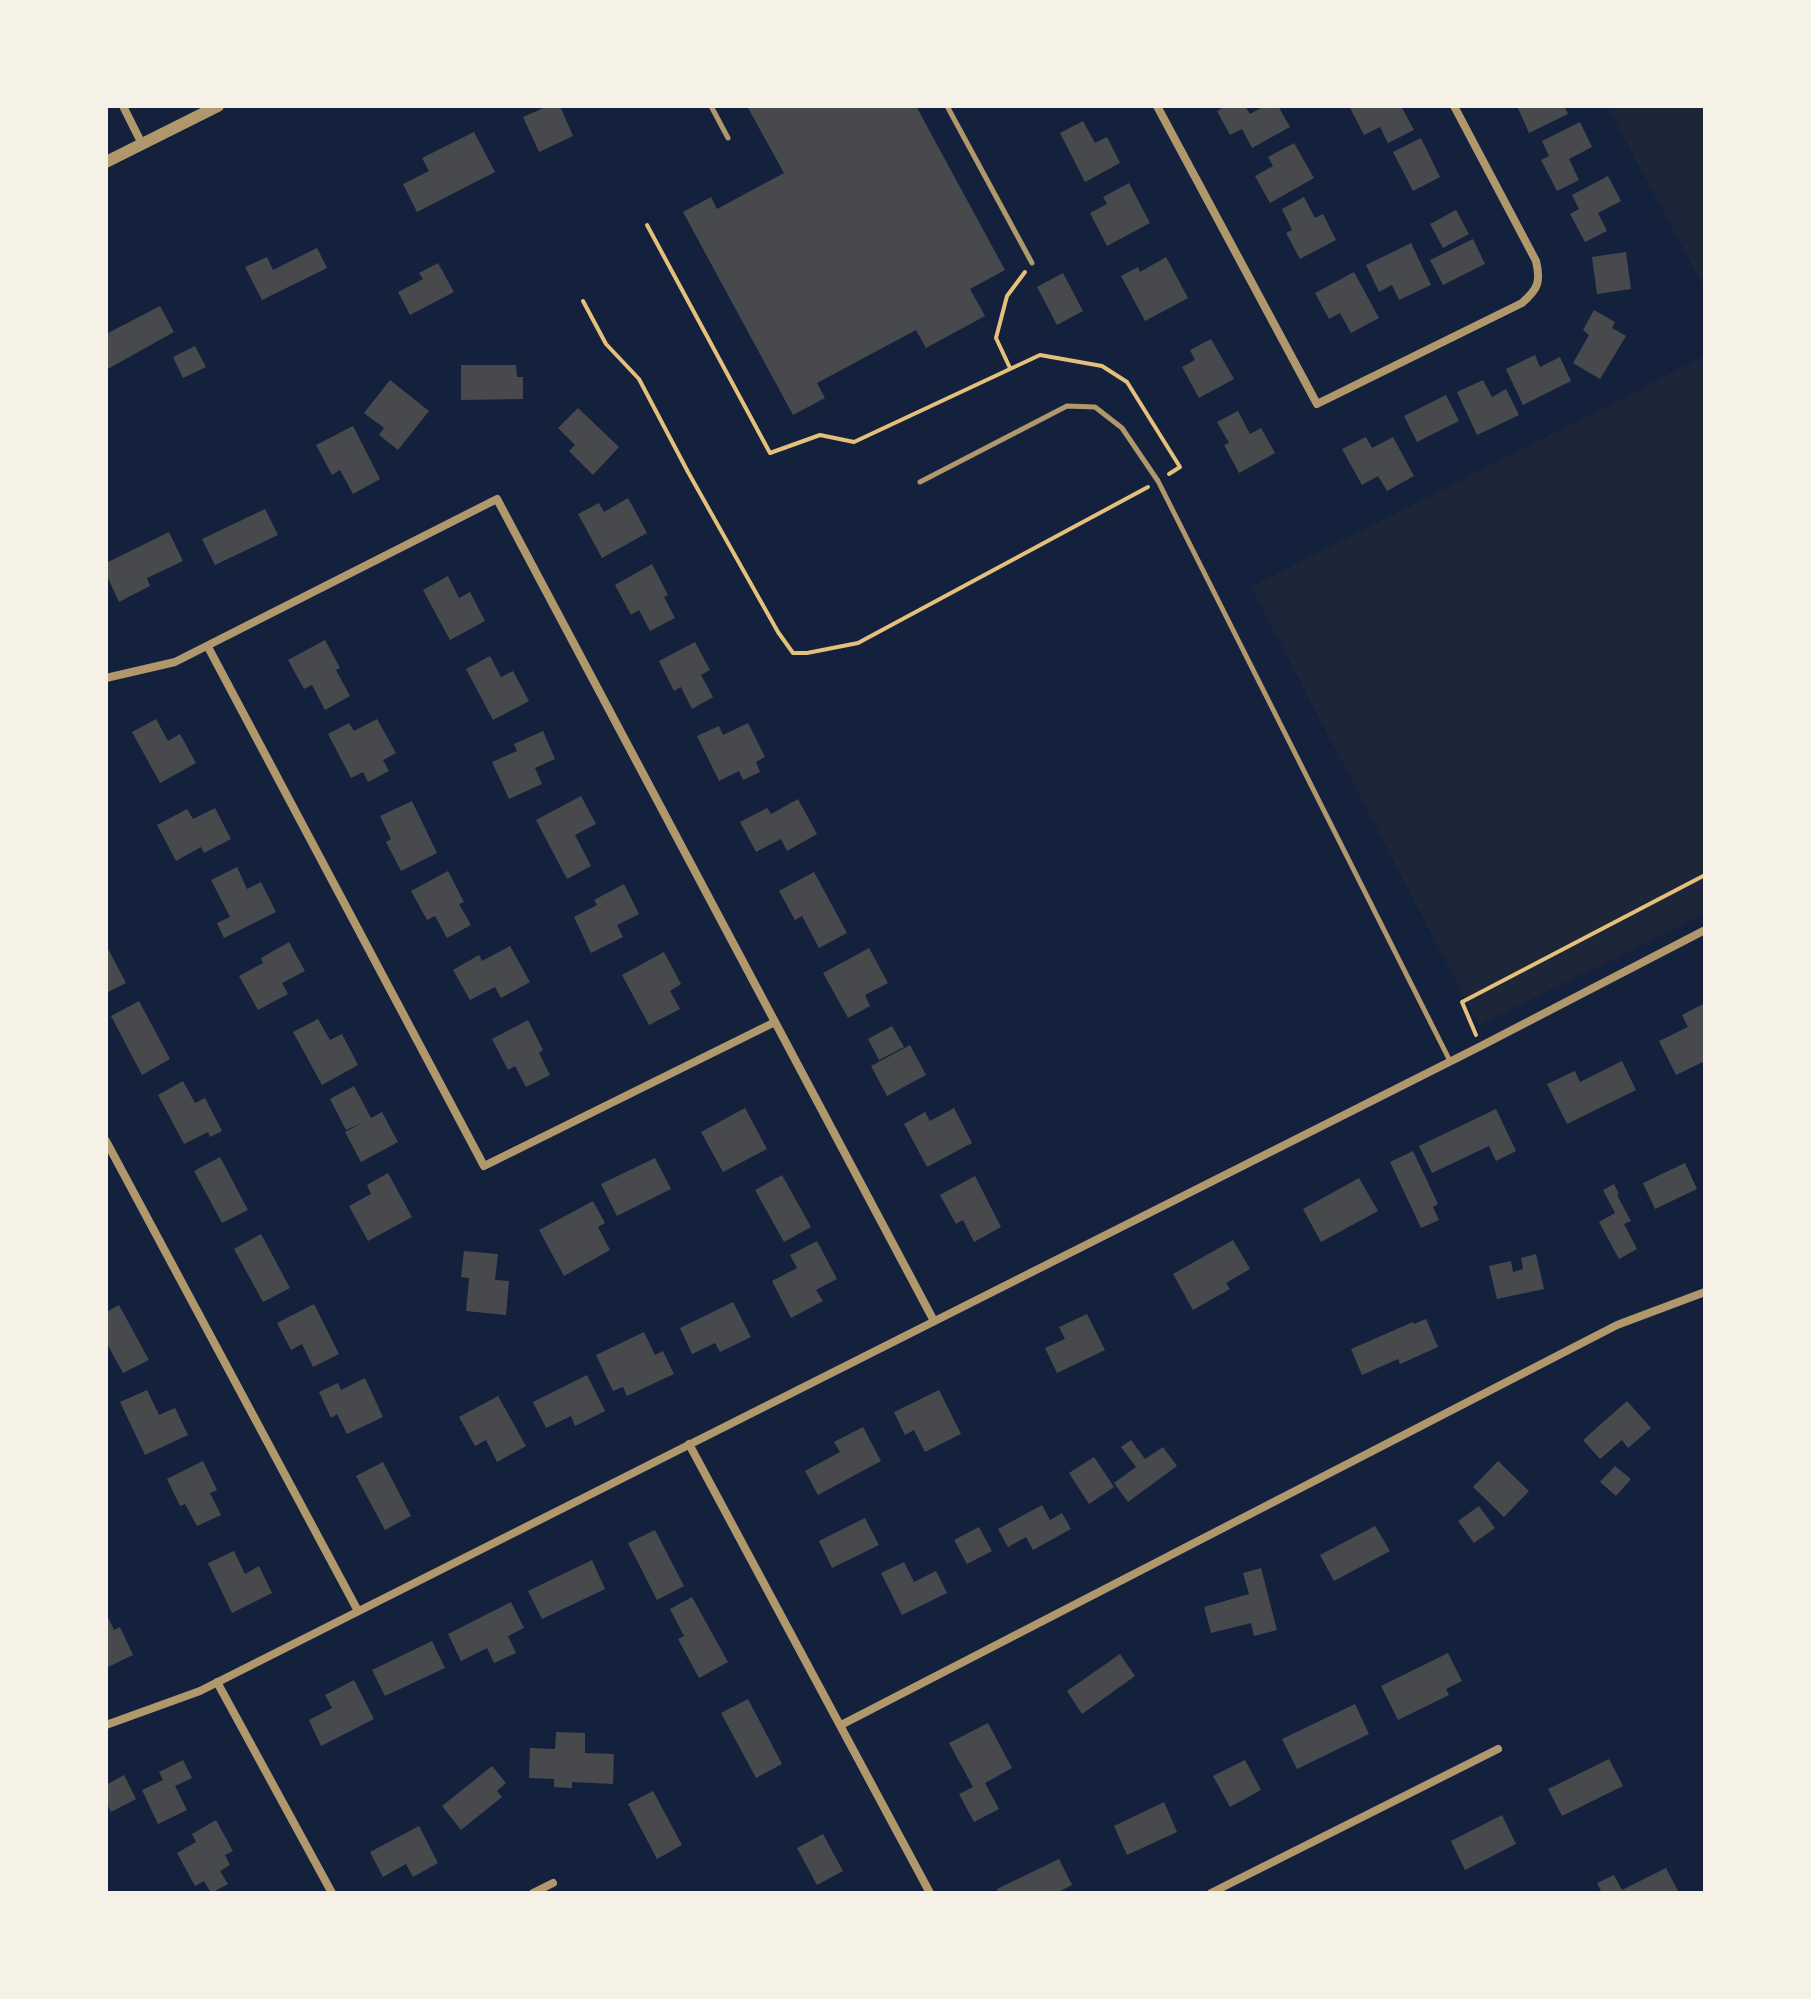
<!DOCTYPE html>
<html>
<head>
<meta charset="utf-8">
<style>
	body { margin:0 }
	#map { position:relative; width:1811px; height:1999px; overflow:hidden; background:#14213d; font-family:"Exo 2",sans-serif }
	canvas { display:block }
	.frame { position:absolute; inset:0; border:108px solid #f6f1e7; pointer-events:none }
</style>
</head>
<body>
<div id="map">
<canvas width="1811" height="1999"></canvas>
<div class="frame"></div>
</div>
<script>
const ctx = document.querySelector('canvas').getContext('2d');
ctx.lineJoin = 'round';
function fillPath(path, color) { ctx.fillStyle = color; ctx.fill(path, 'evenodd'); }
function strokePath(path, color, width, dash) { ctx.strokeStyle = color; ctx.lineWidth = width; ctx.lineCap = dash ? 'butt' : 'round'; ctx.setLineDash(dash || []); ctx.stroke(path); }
fillPath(new Path2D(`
	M1607,106H1705V289Z
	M1705,356V914L1479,1025L1251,587Z`), '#1d2539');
fillPath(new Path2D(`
	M548,106H560L573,136L539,152L523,117Z
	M747,106H916L1005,270L970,289L985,316L926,348L916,330L817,383L825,398L793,415L683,212L711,197L717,209L784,173Z
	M1226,106H1245L1250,114L1265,106H1278L1290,127L1252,148L1242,129L1230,135L1217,111Z
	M1354,106H1401L1414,130L1388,143L1380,127L1364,135L1350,108Z
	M1517,106H1564L1568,114L1529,133Z
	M1083,121L1095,143L1107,137L1120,163L1085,182L1060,133Z
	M1580,122L1592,147L1569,159L1579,180L1557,191L1541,160L1549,156L1542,141Z
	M474,132L495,172L417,212L403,184L429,171L422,158Z
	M1421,138L1440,177L1413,191L1393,152Z
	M1294,143L1314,178L1270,203L1255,176L1273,166L1268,157Z
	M1608,176L1621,201L1598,213L1607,231L1585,242L1570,214L1579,209L1572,195Z
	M1129,183L1150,223L1107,246L1090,213L1107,204L1103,197Z
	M1304,197L1315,218L1323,214L1336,240L1300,259L1286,233L1292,230L1282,209Z
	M1456,210L1469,234L1443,248L1430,224Z
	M1473,239L1485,264L1443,285L1430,260Z
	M1411,243L1431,285L1399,300L1392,285L1379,292L1366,265Z
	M317,248L327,268L262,300L245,267L267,257L273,270Z
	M1626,252L1631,289L1597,294L1592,257Z
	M1166,257L1188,298L1145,321L1121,276L1138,267L1140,272Z
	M438,263L454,292L410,315L398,292L423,279L419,273Z
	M1354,272L1379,318L1351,333L1340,313L1329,319L1315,293Z
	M1063,273L1083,311L1057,325L1037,287Z
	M160,306L174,332L106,370V334Z
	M1594,310L1615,322L1612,328L1626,336L1600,379L1573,363L1589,335L1583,330Z
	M1211,339L1234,379L1199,398L1182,367L1195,360L1190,350Z
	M195,346L206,367L183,378L173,357Z
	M1535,355L1540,367L1560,357L1571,381L1523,405L1506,369Z
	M461,365H516L517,377H523V399L461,400Z
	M390,380L429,411L398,450L379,435L384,428L364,413Z
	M1483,380L1492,397L1506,389L1519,415L1477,435L1457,392Z
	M1446,395L1459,421L1417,442L1404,416Z
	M578,408L619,447L593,475L569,451L575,445L558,428Z
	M1238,411L1250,434L1261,428L1275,453L1239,473L1224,445L1229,443L1217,422Z
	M353,426L380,479L353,494L340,470L332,475L316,445Z
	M1366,437L1372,448L1393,437L1414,476L1387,491L1378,476L1362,485L1342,449Z
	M628,498L647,533L602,558L578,514L599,503L604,512Z
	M265,509L278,535L215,565L202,539Z
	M169,532L183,561L147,578L150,586L119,602L106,574V563Z
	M652,564L668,595L664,597L675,618L650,631L639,610L631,615L615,585Z
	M448,576L459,598L470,592L485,621L450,640L423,590Z
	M325,640L340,668L336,670L350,696L325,710L312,685L304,689L288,660Z
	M695,642L710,670L701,675L713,697L692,709L681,687L674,691L659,661Z
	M490,656L501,677L513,671L529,701L493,720L466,669Z
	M156,719L168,741L180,734L196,763L160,783L132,732Z
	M377,719L396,753L383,760L389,771L368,782L363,772L351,778L328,734L349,723L354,731Z
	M748,723L765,757L756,762L760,772L743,780L739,771L719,781L697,736L719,726L723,735Z
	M543,731L555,759L535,768L542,784L509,799L492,762L517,751L514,744Z
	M581,796L596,824L575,835L591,866L567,879L536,820Z
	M798,799L817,834L787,851L781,839L756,852L740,822L767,808L771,814Z
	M412,801L437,853L401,871L386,842L391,839L380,816Z
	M215,808L231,839L204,853L201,847L176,861L157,825L187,809L193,819Z
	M237,867L247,889L261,882L276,912L224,938L217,923L230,917L211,880Z
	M448,871L464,902L459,904L471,925L447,938L435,916L427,920L411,891Z
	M814,872L847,933L819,948L802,916L795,920L779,891Z
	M624,884L639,914L617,925L623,937L591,953L574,917L597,905L594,900Z
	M289,942L305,971L282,983L288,994L258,1010L239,976L263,963L261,958Z
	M106,945L126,983L106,993Z
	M510,946L530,982L501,998L495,987L470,1000L453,970L479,955L482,961Z
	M869,948L888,983L865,995L870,1006L848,1018L823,973Z
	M664,952L681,984L670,991L680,1009L649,1025L622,975Z
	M139,1001L170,1059L142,1075L111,1016Z
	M1705,1003V1061L1676,1075L1659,1041L1688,1027L1682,1015Z
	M318,1019L330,1040L342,1034L358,1065L322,1085L293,1032Z
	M528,1020L543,1050L539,1053L550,1075L526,1087L515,1066L508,1070L492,1039Z
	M892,1026L904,1047L879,1060L868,1039Z
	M910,1045L926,1075L887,1096L871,1066Z
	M1622,1061L1636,1090L1567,1124L1547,1084L1575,1071L1580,1082Z
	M183,1081L195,1103L205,1098L222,1131L210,1137L208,1132L184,1144L158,1095Z
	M354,1086L371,1118L382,1112L398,1142L361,1162L345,1132L362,1123L346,1130L330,1099Z
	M745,1108L767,1149L723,1172L701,1132Z
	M954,1108L972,1143L927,1167L904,1124L925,1112L930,1121Z
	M1496,1109L1516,1151L1496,1161L1489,1146L1432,1173L1419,1146Z
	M1413,1151L1438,1204L1433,1207L1439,1220L1421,1228L1390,1162Z
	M220,1157L248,1210L222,1223L194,1171Z
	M655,1158L671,1189L617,1216L601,1184Z
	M1685,1163L1697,1189L1655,1209L1643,1183Z
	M388,1173L412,1217L368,1241L349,1206L371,1194L367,1185Z
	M782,1175L811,1227L784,1242L755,1190Z
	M975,1176L1001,1227L974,1242L963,1220L956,1224L940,1195Z
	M1359,1178L1378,1211L1321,1242L1303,1209Z
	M1614,1184L1619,1194L1617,1195L1631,1221L1624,1224L1637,1249L1619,1259L1599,1222L1615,1213L1603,1190Z
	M593,1201L605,1223L598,1227L610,1250L564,1276L539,1230Z
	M261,1234L290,1288L263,1302L234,1249Z
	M1233,1240L1250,1269L1226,1283L1230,1289L1193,1310L1173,1274Z
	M817,1241L837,1279L816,1290L823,1301L791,1318L772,1281L797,1268L790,1255Z
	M464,1251L498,1254L495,1280L509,1281L506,1315L466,1311L469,1278L461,1277Z
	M1536,1254L1544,1289L1497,1299L1489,1266L1511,1261L1513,1272L1523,1269L1521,1258Z
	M733,1302L751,1337L720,1352L715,1343L692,1354L680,1328Z
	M314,1304L339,1354L313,1367L302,1344L291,1350L277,1323Z
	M119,1305L149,1360L123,1373L106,1342V1312Z
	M1087,1314L1105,1350L1057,1373L1045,1348L1065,1339L1059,1327Z
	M1426,1319L1438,1347L1400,1364L1398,1359L1362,1375L1351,1349L1413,1322L1414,1324Z
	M644,1332L655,1355L663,1351L674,1374L627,1396L623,1387L613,1391L596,1355Z
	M587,1375L605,1411L575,1426L571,1416L546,1428L533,1402Z
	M365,1378L383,1417L347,1434L337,1414L331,1418L319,1392L338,1383L341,1390Z
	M147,1390L159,1415L175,1408L188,1435L145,1455L120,1402Z
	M939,1390L961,1434L925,1452L914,1430L905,1435L894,1412Z
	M498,1396L526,1446L497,1462L486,1440L475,1446L459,1417Z
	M1627,1401L1651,1428L1628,1448L1622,1440L1600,1459L1583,1440Z
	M863,1427L881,1461L818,1495L805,1471L840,1452L834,1442Z
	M1131,1440L1145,1459L1163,1447L1177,1466L1128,1502L1114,1483L1136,1467L1121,1447Z
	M1094,1457L1114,1487L1089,1504L1069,1473Z
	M203,1461L217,1490L210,1493L221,1515L197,1526L185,1504L180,1506L167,1479Z
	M1498,1461L1529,1491L1504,1517L1473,1487Z
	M383,1462L411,1516L385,1530L356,1476Z
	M1615,1466L1631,1479L1616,1496L1600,1482Z
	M1042,1505L1050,1520L1062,1513L1071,1529L1033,1550L1026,1537L1008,1547L998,1529Z
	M1479,1506L1495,1528L1474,1543L1458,1521Z
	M865,1518L879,1545L832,1568L819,1541Z
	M1375,1526L1390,1551L1334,1581L1320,1555Z
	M979,1527L992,1551L967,1564L954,1540Z
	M655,1530L684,1586L657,1600L628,1543Z
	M234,1551L245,1574L259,1566L272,1593L232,1613L208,1563Z
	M592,1560L605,1589L542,1619L528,1591Z
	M904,1562L914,1582L936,1571L947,1593L902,1615L881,1573Z
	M1261,1568L1277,1630L1254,1636L1251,1623L1211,1633L1204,1607L1249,1594L1243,1573Z
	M692,1597L728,1662L699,1678L678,1639L684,1636L670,1609Z
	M511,1602L524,1628L508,1636L516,1653L494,1663L487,1648L461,1661L448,1634Z
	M106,1613L114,1630L120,1627L133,1655L106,1668Z
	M432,1641L445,1668L385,1696L372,1670Z
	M1448,1653L1462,1681L1446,1689L1449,1695L1398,1720L1381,1686Z
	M1120,1654L1135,1676L1082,1714L1067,1691Z
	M354,1680L374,1719L321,1746L309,1720L332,1708L325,1695Z
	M748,1699L782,1764L756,1778L721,1713Z
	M1355,1704L1369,1734L1297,1769L1282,1739Z
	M988,1723L1012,1768L985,1783L999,1809L974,1822L959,1794L973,1787L949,1743Z
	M556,1732L585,1733V1753L614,1754L613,1784L572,1782V1788L554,1787V1779L529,1778L530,1748L555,1749Z
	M1609,1759L1623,1786L1562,1816L1548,1789Z
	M183,1760L192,1778L175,1786L187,1810L158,1824L142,1790L163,1780L159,1772Z
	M1245,1760L1261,1790L1230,1807L1213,1776Z
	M492,1766L506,1783L497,1791L502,1797L461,1830L442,1806Z
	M124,1775L136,1799L111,1812L106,1802V1785Z
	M653,1791L682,1845L657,1859L628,1804Z
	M1164,1802L1177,1832L1127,1855L1114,1826Z
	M1502,1815L1516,1844L1465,1870L1451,1841Z
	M216,1820L233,1851L225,1855L230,1865L220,1871L228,1884L211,1893L204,1881L195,1886L177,1853L196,1842L192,1834Z
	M419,1826L438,1863L413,1877L406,1864L383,1877L370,1852Z
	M823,1834L843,1871L817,1885L797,1848Z
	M1059,1859L1072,1885L1056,1893H999L997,1889Z
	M1666,1868L1679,1893H1602L1597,1883L1614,1875L1622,1890Z`), '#48494c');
strokePath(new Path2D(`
	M647,225L770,453L820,435L854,442L1040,355L1102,366L1127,382L1180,467L1169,474
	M583,301L606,344L639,379L688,472L778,632L793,653H807L858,643L1148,487
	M1010,368L996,338L1007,296L1025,272
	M1476,1035L1462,1002L1705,875`), '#e5c07b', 4);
strokePath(new Path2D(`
	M711,106L728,138
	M947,106L1032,263
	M920,482L1067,406L1095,407L1122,428L1158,481L1450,1061`), '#b1986c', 5);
strokePath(new Path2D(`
	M123,106L142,144
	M1157,106L1317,404L1522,303C1538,289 1541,282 1536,261L1454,106
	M208,647L484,1166L775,1022
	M106,678L175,662L497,499L934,1321
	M106,1141L358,1611
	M689,1444L930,1893
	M217,1682L332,1893
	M106,1725L200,1691L1481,1046L1705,930
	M841,1725L1617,1325L1705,1292
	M533,1893L553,1883
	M1211,1893L1498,1749`), '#b1986c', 8);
strokePath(new Path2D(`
	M106,162L218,106`), '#b1986c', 12);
</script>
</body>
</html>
